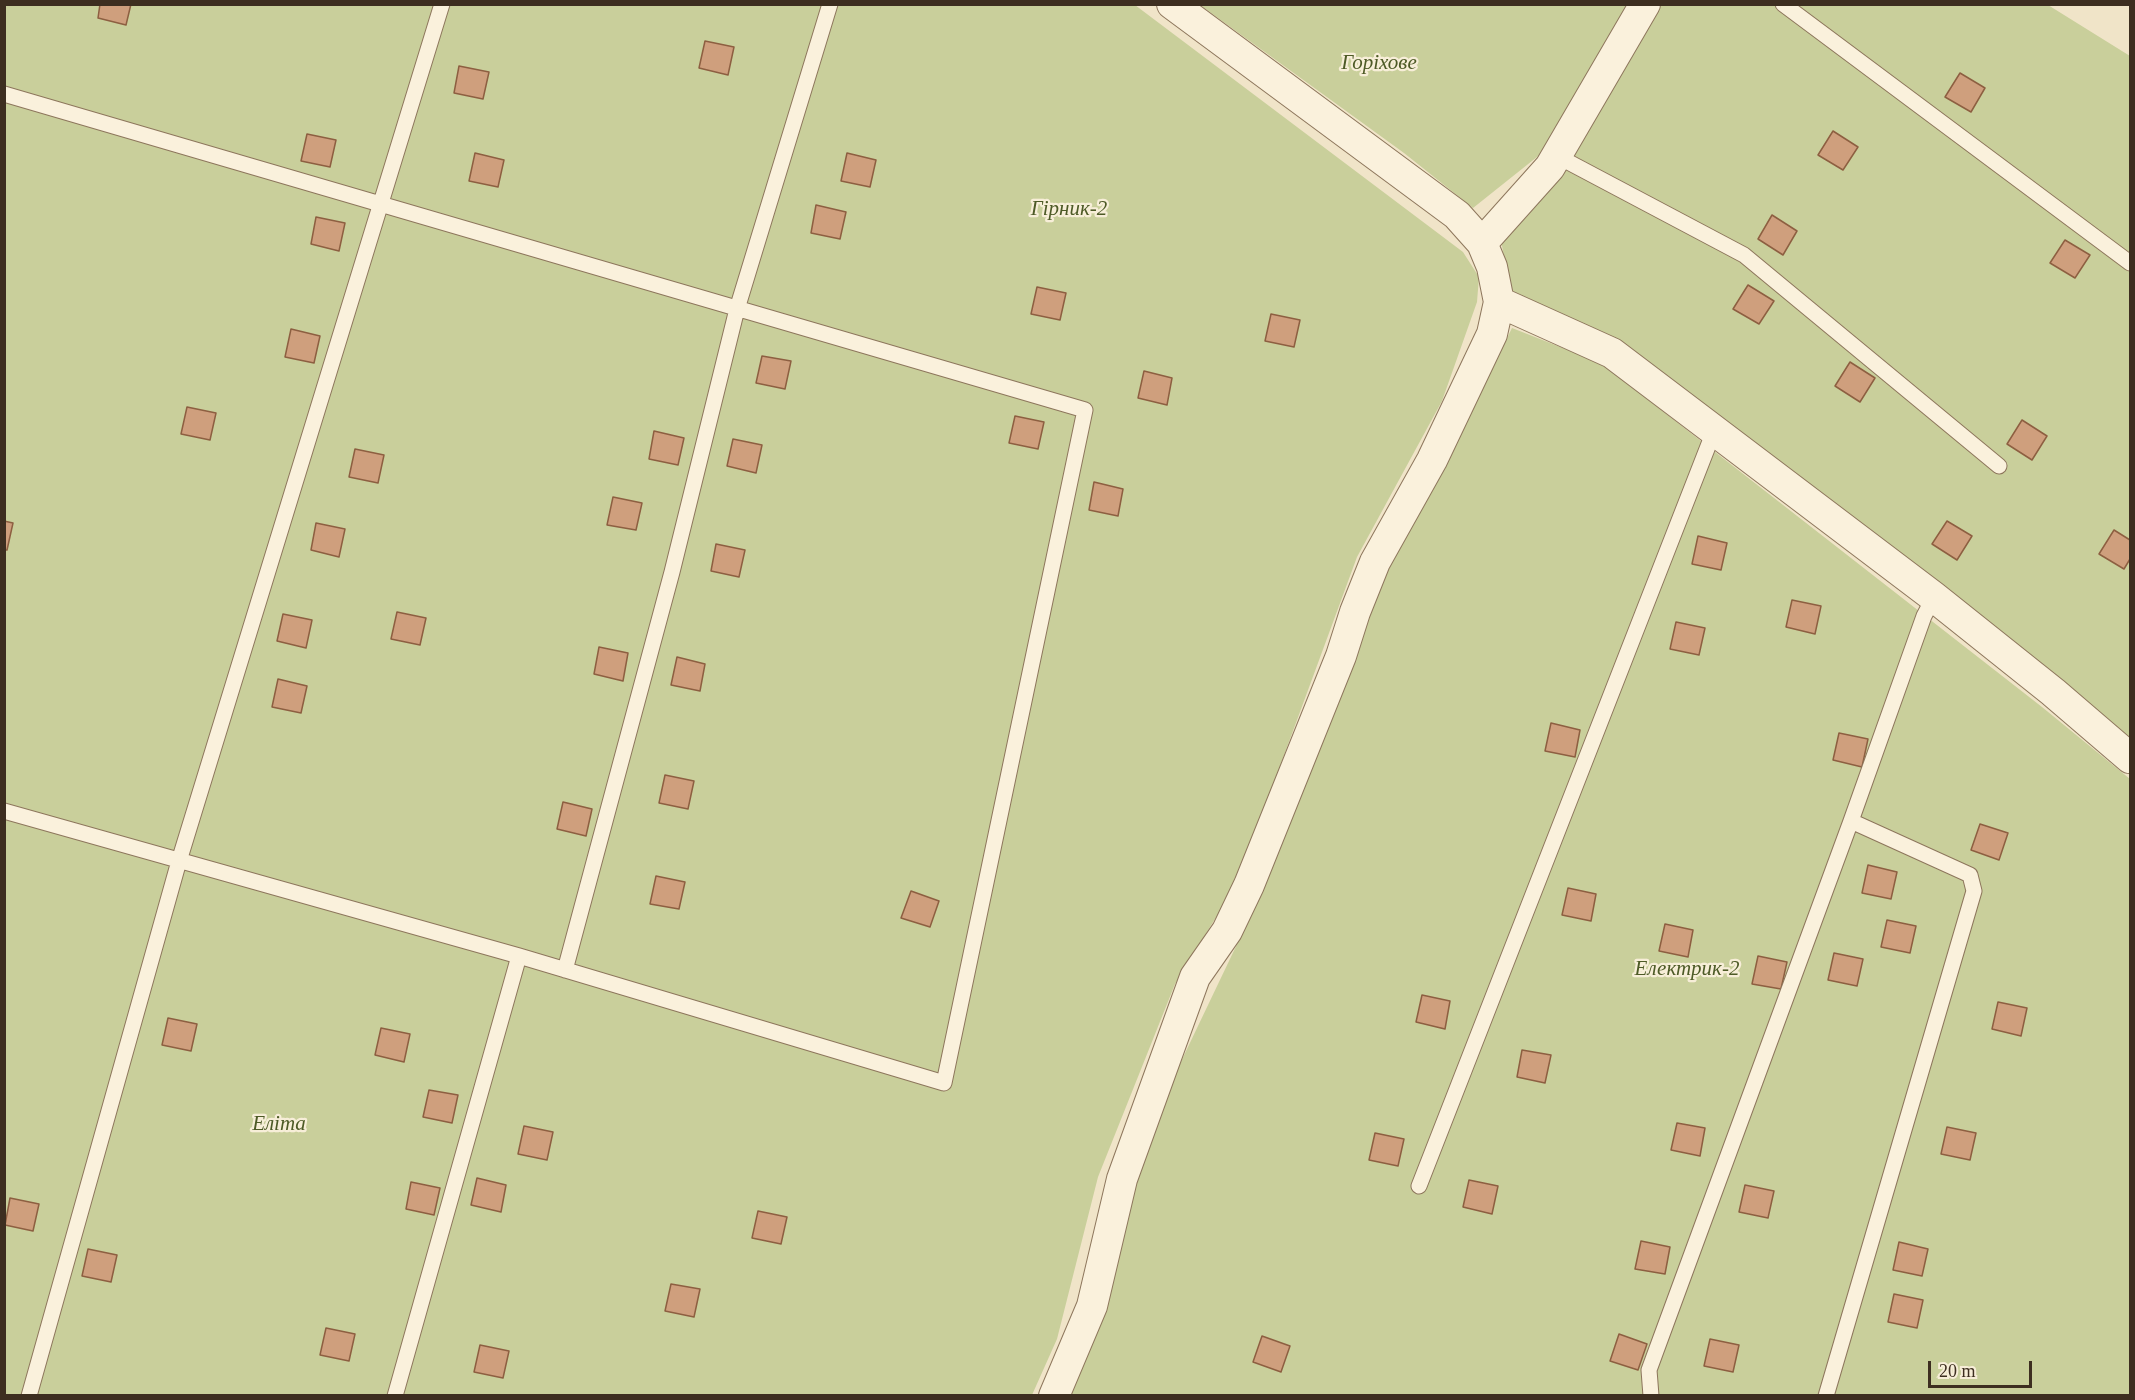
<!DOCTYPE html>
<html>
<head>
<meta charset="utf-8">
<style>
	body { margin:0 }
	#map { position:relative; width:2135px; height:1400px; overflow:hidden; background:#f0e4c8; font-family:Georgia,serif }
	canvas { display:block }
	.frame { position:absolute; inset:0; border:6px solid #3d2e20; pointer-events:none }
	.scale { position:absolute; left:1928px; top:1361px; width:104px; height:27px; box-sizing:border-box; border:3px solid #3d2e20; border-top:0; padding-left:8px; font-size:18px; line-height:21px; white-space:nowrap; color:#3d2e20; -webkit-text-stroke:4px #f7eed8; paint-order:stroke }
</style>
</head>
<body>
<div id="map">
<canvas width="2135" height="1400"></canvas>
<div class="frame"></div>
<div class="scale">20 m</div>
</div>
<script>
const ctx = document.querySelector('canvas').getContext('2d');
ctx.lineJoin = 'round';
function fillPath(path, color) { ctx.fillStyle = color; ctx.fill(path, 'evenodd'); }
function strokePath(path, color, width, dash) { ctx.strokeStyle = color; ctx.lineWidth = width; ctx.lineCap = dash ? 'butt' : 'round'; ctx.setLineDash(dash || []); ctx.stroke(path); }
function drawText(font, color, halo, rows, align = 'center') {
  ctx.font = font + ' Georgia,serif'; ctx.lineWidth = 4.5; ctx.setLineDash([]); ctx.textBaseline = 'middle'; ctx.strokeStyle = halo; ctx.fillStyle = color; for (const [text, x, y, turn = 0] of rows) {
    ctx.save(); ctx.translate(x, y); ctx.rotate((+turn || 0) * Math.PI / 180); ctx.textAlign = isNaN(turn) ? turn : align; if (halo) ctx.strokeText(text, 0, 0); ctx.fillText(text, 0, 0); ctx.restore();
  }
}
fillPath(new Path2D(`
	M5,5H1135L1463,252L1479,277L1477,302L1442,401L1357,557L1237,883L1175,984L1098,1177L1057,1339L1032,1395L5,1396Z
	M1200,5H1629L1542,153L1473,208L1404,153Z
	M1660,5H2048L2130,56V742L1623,343L1510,291L1501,240L1559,174Z
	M1512,328L1601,363L2042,707L2130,779V1395L1066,1396L1130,1181L1166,1093L1261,894L1384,575L1439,475Z`), '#c9cf9b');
const building = new Path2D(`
	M100,4H131L126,25L98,18Z
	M705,41L734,47L728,75L699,68Z
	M459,66L489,72L483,99L454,93Z
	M1960,73L1985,88L1971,112L1945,97Z
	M1833,131L1858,147L1843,170L1818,155Z
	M307,134L336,140L330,167L301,161Z
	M475,153L504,160L498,187L469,181Z
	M847,153L876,160L870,187L841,181Z
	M816,205L846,212L840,239L811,233Z
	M1772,215L1797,231L1783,255L1758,239Z
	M316,217L345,223L339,251L311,244Z
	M2065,240L2090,255L2075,278L2050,263Z
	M1748,285L1774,301L1759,324L1733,309Z
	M1037,287L1066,293L1060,320L1031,314Z
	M1271,314L1300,320L1294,347L1265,341Z
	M291,329L320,336L314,363L285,357Z
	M762,356L791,361L785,389L756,383Z
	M1850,362L1875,378L1860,402L1835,386Z
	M1144,371L1172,378L1167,405L1138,398Z
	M187,407L216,413L210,440L181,434Z
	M1015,416L1044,422L1038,449L1009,443Z
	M2022,420L2047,436L2032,460L2007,444Z
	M654,431L684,438L678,465L649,459Z
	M733,439L762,445L756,473L727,466Z
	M355,449L384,455L378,483L349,477Z
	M1094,482L1123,489L1118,516L1089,510Z
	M613,497L642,503L636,530L607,525Z
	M4,521L13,523L7,550H4Z
	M1947,521L1972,536L1957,560L1932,544Z
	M316,523L345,529L339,557L311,550Z
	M2114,530L2130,540V559L2124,569L2099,554Z
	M1698,536L1727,543L1721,570L1692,564Z
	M716,544L745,550L739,577L711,571Z
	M1792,600L1821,606L1815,634L1786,627Z
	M397,612L426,618L420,645L391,639Z
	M283,614L312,620L306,648L277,641Z
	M1676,622L1705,628L1699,655L1670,649Z
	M599,647L628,653L623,681L594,674Z
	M677,657L705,664L700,691L671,685Z
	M278,679L307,686L301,713L272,707Z
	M1551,723L1580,730L1575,757L1545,751Z
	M1839,733L1868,739L1862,767L1833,760Z
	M665,775L694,781L688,809L659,803Z
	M563,802L592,809L586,836L557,829Z
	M1980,824L2008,833L1999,860L1971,850Z
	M1868,865L1897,872L1891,899L1862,893Z
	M656,876L685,882L679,909L650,904Z
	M1568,888L1596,894L1591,921L1562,915Z
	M911,891L939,901L930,927L901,918Z
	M1887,920L1916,926L1910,953L1881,947Z
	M1665,924L1693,930L1688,957L1659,951Z
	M1834,953L1863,959L1857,986L1828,980Z
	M1758,956L1787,962L1781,989L1752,984Z
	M1422,995L1450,1001L1445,1029L1416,1022Z
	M1998,1002L2027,1008L2021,1036L1992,1029Z
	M168,1018L197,1024L191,1051L162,1045Z
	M381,1028L410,1034L404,1062L375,1055Z
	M1522,1050L1551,1055L1545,1083L1517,1077Z
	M429,1090L458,1095L452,1123L423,1117Z
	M1677,1123L1705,1128L1700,1156L1671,1150Z
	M524,1126L553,1132L547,1160L518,1154Z
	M1947,1127L1976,1133L1970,1160L1941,1154Z
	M1375,1133L1404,1139L1398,1166L1369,1160Z
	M477,1178L506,1185L501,1212L471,1205Z
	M1469,1180L1498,1186L1492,1214L1463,1207Z
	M411,1182L440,1188L434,1215L406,1209Z
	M1745,1185L1774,1191L1768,1218L1739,1212Z
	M10,1198L39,1204L33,1231L5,1225Z
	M758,1211L787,1217L781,1244L752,1238Z
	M1641,1241L1670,1247L1665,1274L1635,1269Z
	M1899,1242L1928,1249L1922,1276L1893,1270Z
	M88,1249L117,1255L111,1282L82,1276Z
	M671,1284L700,1289L694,1317L665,1311Z
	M1894,1294L1923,1300L1917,1328L1888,1322Z
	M326,1328L355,1334L349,1361L320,1355Z
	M1619,1334L1647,1344L1638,1370L1610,1361Z
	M1262,1336L1290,1346L1281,1372L1253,1362Z
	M1710,1339L1739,1345L1733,1372L1704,1366Z
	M480,1345L509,1351L503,1378L474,1372Z`);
fillPath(building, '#cf9f7d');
strokePath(building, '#8d5f41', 1.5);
const lane = new Path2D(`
	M1783,4L2130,263
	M4,94L1085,410L944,1083L519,956L4,811
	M1557,156L1744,255L1999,466
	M565,970L672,572L737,309L830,4
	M1419,1186L1714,431
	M29,1396L179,861L442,4
	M395,1396L519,956
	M1651,1396L1649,1370L1851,821L1924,616L1934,597
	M1826,1396L1974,891L1970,875L1851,821`);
const street = new Path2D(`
	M1482,243L1550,167L1645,4
	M1499,302L1612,353L1934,597L2053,692L2130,758
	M1054,1396L1092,1306L1122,1179L1195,977L1227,931L1249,885L1341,656L1355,612L1375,562L1432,460L1492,334L1499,302L1492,267L1482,243L1457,215L1172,4`);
strokePath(lane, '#8d765c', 17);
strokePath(street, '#8d765c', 32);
strokePath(lane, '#faf1dc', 15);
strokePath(street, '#faf1dc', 30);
drawText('italic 21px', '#4d5a26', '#f7eed8', [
	["Горіхове",1379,63],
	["Гірник-2",1069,209],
	["Електрик-2",1687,969],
	["Еліта",279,1124]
]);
</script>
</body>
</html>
